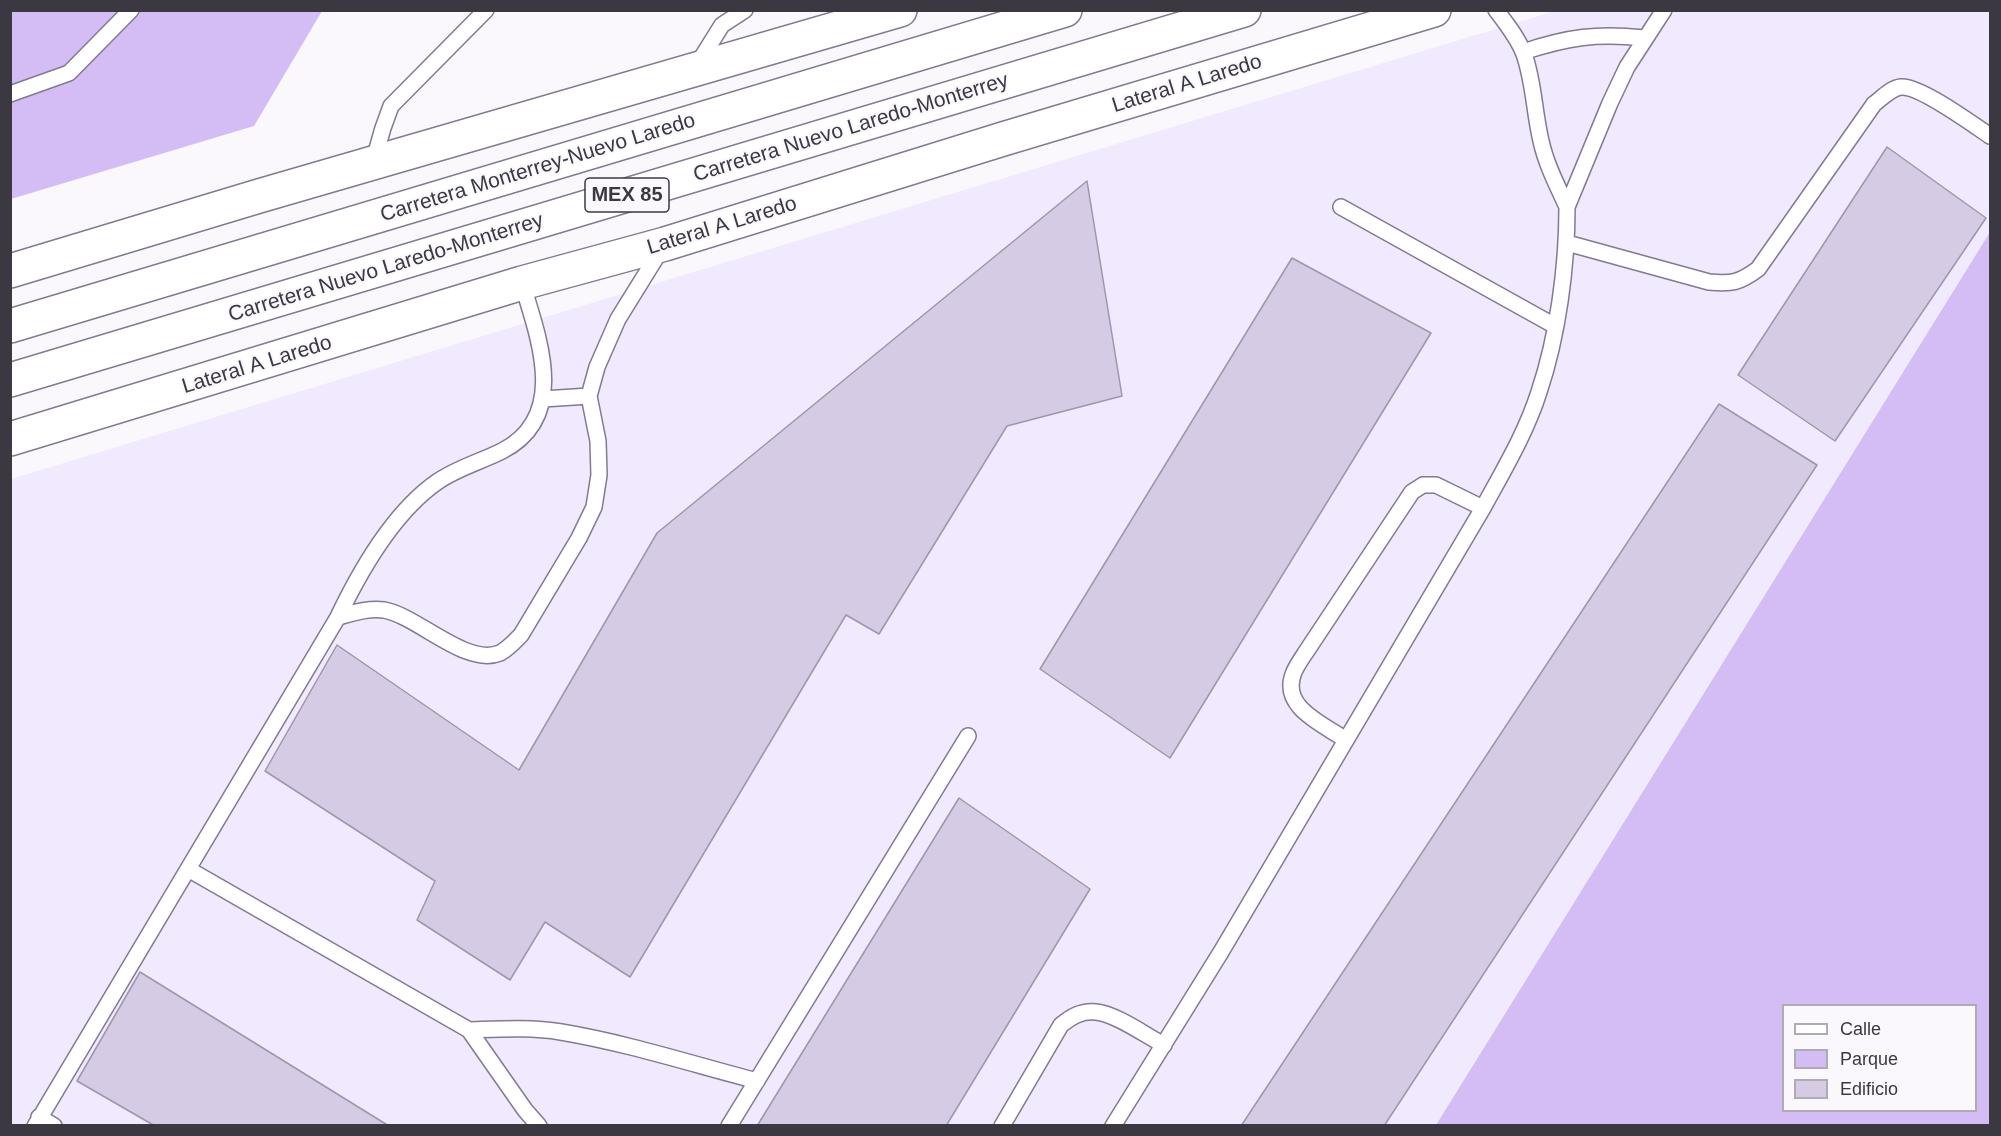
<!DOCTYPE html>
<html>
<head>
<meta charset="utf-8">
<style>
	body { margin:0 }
	#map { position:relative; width:2001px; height:1136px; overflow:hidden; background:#faf8fd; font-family:Helvetica,sans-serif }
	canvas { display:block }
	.frame { position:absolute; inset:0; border:12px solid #3c3842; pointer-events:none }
	.legend { position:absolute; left:1782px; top:1004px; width:195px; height:108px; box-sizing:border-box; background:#faf8fd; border:2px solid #aeabb2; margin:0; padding:8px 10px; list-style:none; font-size:18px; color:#3c3842 }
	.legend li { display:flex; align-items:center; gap:12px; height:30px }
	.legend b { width:30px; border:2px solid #aeabb2 }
</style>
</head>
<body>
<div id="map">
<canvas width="2001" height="1136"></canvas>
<div class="frame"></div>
<ul class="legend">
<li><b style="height:8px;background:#fff"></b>Calle</li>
<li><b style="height:16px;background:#d3bdf4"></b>Parque</li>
<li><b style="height:16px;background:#d5cbe4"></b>Edificio</li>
</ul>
</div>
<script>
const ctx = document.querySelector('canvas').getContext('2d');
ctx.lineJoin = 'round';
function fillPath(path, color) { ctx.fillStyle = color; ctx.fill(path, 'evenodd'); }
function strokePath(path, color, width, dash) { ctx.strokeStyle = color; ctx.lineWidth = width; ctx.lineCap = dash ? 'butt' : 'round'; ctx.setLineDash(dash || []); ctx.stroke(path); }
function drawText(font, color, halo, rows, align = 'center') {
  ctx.font = font + ' Helvetica,sans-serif'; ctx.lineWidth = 4.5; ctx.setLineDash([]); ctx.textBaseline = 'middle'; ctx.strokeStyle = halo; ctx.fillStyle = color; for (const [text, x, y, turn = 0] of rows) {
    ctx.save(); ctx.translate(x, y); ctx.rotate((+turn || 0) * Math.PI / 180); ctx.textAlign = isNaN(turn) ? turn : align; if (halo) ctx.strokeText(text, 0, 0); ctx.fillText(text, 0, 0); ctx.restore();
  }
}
fillPath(new Path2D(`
	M1555,11H1990V232L1436,1125L11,1126V479Z`), '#f1e9fd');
fillPath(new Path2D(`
	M11,11H322L254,126L11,199Z
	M1990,232V1125H1436ZM1784,1006H1976V1110H1784Z`), '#d3bdf4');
const building = new Path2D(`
	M1887,147L1986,218L1835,441L1738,375Z
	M1087,181L1122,396L1007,426L879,634L846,615L630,977L545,922L510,980L417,920L435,881L265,771L337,645L519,770L657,533Z
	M1292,258L1431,333L1170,758L1040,669Z
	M1719,404L1817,465L1384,1126H1241Z
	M959,798L1090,889L946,1126H757Z
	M140,972L389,1126H155L77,1081Z`);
fillPath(building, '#d5cbe4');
strokePath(building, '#9f96ad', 1.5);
const service = new Path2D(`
	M1496,10C1506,23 1518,38 1524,54C1534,82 1534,112 1541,141C1546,164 1557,185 1567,207L1610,103L1627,67L1664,10
	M1523,52C1568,37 1597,33 1644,38
	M697,65L722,25L745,10
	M10,94L69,73L131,10
	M373,163L383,128L391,106L486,10
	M1341,207L1555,326
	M1567,243L1709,282C1732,284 1739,283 1758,269L1874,104C1882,98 1891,88 1901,87C1919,85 1974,125 1990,136
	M543,399L589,396
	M338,617C353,613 368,608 384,610C418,616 466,667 500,653C508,649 515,641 521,635L579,538L594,507L599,475L598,441L589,396L597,367L618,319L662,248
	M1346,740C1323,724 1279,707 1294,672C1297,665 1302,658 1306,652L1412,492L1423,485H1436L1483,508
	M188,869L469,1030
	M39,1117L54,1126
	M35,1126L338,617C360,571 394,512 437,482C457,468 480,462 502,451C569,417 539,339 522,283
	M539,1126L525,1110L469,1030C500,1029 531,1027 561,1032C627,1043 692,1064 757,1081
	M729,1126L968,736
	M1002,1126L1061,1025C1071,1017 1082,1010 1096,1012C1116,1014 1145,1035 1164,1045
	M1113,1126L1221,952L1483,508C1503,471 1526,433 1539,392C1558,335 1567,267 1567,207`);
const tertiary = new Path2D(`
	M10,271L259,196L900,10
	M10,439L522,283L665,244L1003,139L1434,10`);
const trunk = new Path2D(`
	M10,326L1065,10
	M10,380L1244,10`);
strokePath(service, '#837a91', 18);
strokePath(tertiary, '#837a91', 36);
strokePath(trunk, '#837a91', 36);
strokePath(service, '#fff', 15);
strokePath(tertiary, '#fff', 33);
strokePath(trunk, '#fff', 33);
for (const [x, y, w] of [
	[627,195,84]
]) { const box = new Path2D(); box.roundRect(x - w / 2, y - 17, w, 34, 4.5); ctx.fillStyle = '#faf8fd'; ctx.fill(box); strokePath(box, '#3c3842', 1.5); }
drawText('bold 20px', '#3c3842', null, [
	["MEX 85",627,195]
]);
drawText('21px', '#3c3842', '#faf8fd', [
	["Lateral A Laredo",1187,84,-17],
	["Carretera Nuevo Laredo-Monterrey",851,128,-17],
	["Carretera Monterrey-Nuevo Laredo",538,168,-17],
	["Lateral A Laredo",722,226,-17],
	["Carretera Nuevo Laredo-Monterrey",386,268,-17],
	["Lateral A Laredo",257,365,-17]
]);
</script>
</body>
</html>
